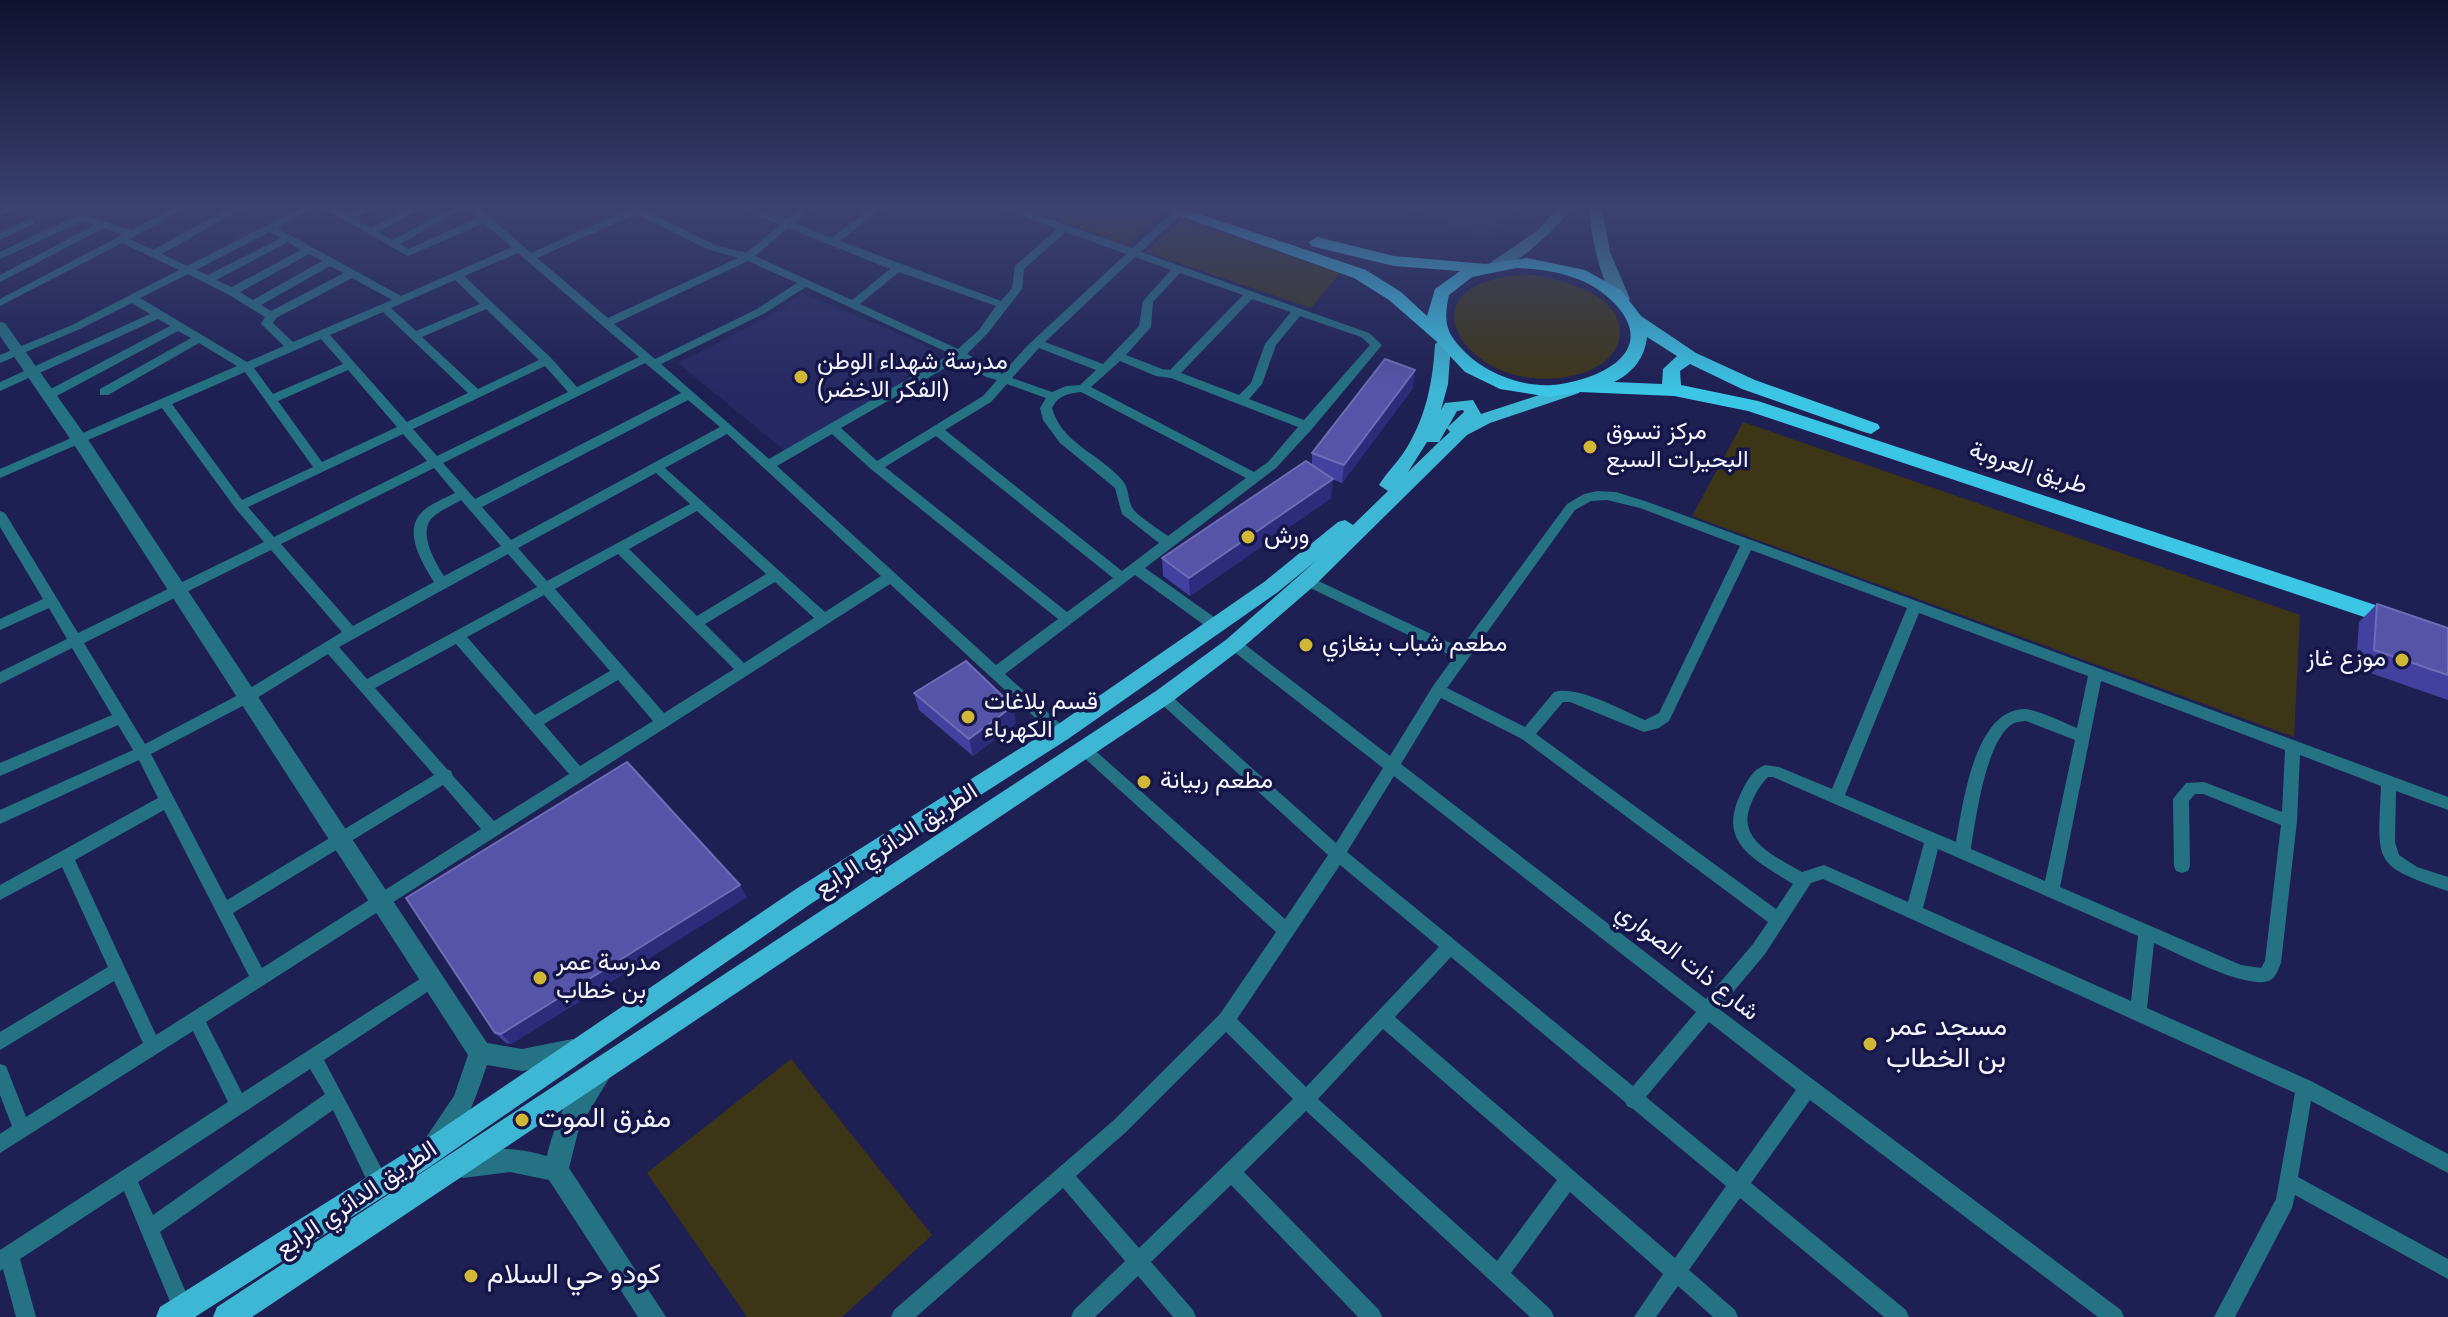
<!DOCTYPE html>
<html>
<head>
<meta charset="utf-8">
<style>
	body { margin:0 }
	canvas { display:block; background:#1e1f53 }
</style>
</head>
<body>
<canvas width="2448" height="1317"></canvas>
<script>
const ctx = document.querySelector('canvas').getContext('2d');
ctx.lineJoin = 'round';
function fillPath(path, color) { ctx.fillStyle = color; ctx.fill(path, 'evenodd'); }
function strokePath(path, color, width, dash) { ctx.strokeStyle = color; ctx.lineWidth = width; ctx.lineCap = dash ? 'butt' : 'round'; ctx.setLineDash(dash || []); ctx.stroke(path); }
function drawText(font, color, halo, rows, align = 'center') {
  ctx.font = font + ' "Varela Round",Vazirmatn,sans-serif'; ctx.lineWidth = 7; ctx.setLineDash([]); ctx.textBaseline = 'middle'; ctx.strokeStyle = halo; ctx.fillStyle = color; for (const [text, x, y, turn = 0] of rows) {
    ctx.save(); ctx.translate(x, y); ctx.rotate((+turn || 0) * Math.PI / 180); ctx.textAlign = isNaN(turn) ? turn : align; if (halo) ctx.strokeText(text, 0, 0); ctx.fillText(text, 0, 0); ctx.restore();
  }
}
fillPath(new Path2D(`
	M1403,208H1516L1488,237Z
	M802,293L923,344L936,353L889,391L785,451L678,363L770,316Z`), '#262863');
fillPath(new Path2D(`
	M1023,208H1150L1163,213L1127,245Z
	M1182,219L1340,273L1311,308L1146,252Z
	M1531,275C1562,279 1629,296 1619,340C1614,359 1596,369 1579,374C1473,405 1386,278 1531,275Z
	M1743,422L2300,615L2294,737L1692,516Z
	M791,1059L932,1235L842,1317H747L647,1173Z`), '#3d3616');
fillPath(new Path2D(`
	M173,208H186L130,239L153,250L230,208H243L162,254L187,266L300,208H313L277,228L401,296L512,247L484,223L408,256L323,208H336L348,215L360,208H373L355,219L371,228L409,208H422L378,232L393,240L451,208H464L400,244L408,249L478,218L468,208H479L531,253L628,210L626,208H641L715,245L746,253L780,225L741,208H755L786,220L800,208H811L794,223L832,238L870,208H882L840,241L1001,301L1012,288L1015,266L1057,229L1003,208H1018L1132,248L1177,209L1182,212L1181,214L1141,252L1369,333L1382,345L1312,429L1276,468L1145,568L1221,622L1223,626L1221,630H1211L1135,575L1005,674L1066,729L1068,733L1066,737H1056L890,584L206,1022L242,1093L426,975L432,972L438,975L440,980L438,985L324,1060L386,1177L388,1184L386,1191L379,1193L372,1191L333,1110L160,1232L193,1309L190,1316H176L124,1191L20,1259L36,1317H16L3,1269L0,1271V1250L228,1102L193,1031L0,1153V1134L12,1126L0,1095V1064L6,1066L26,1117L143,1043L114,981L0,1050V1032L108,967L62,867L0,900V885L158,798L139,760L0,824V810L133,750L118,725L0,776V763L112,715L72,648L0,684V672L67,639L49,608L0,630V619L43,599L0,527V511L5,513L78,633L264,542L236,509L162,408L0,478V469L237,366L199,343L108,395H100V389L191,338L178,331L53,398H45V392L170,326L158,319L0,391V382L150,314L132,303L80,329L0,363V355L72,325L179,270L122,243L0,306V299L122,235L104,228L0,282V275L95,225L83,221L0,259V252L78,215H86L131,230ZM636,214L707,249L738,258L608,318L537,258ZM788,228L890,269L852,300L755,256ZM269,232L281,238L208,275L196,270ZM1066,232L1126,254L1027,346L1002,374L967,354L987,334L1022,289L1024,269ZM288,242L301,250L232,287L216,280ZM518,253L639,357L577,387L551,358L464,276ZM309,254L322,261L253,300L240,292ZM1135,257L1171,270L1143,301L1139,326L1103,364L1045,342ZM748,261L797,283L757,309L655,359L614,324ZM330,266L344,273L271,311L261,305ZM899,272L996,306L979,330L958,349L860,304ZM1180,273L1243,295L1170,370L1162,369L1126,355L1151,327L1153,302ZM188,274L231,296L265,317L261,324L284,346L247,362L140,298ZM352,278L392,300L293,342L273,323L276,318ZM455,280L480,304L416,331L391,308ZM806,287L951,354L769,459L661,364L765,313ZM1252,299L1291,312L1265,344L1251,383L1239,395L1181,373ZM486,309L539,360L478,389L422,337ZM383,312L468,393L407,422L330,335ZM1300,316L1361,337L1370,345L1304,420L1249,399L1262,384L1276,345ZM321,339L343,364L273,394L254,368ZM1039,348L1096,370L1080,385L1066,386L1052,392L1012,378ZM959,360L986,377L997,380L983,396L877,461L841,428ZM1120,361L1156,376L1171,378L1298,427L1268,462L1254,472L1091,387ZM645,363L681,393L475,499L443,463ZM545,366L568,392L437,456L413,429ZM348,370L397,427L322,462L278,401ZM245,372L313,467L242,500L172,404ZM1007,384L1046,398L1040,408L1043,420L1060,443L1115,488L1122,514L1159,543L1122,571L945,430L991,402ZM1081,392L1246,478L1168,536C1160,530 1139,517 1133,509C1127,500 1130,489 1122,480C1099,453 1062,444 1052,408C1059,395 1067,394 1081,392ZM688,400L720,427L511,540L482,507ZM403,434L427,461L274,537L248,507ZM727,434L881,576L825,612L665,468ZM832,434L872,470L1058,619L996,665L777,466ZM936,436L1113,578L1067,612L885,467ZM434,468L455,493C445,498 430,504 422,512C402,531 423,564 434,582L353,626L281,544ZM656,473L690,504L547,581L518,548ZM461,500L501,546L444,576C435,562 417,531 433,517C441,510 453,505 461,500ZM697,511L766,574L697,616L629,549ZM271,550L342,632L242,693L145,744L84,643ZM508,554L537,587L367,679L339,647ZM618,554L734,669L664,713L555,589ZM775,582L814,618L744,663L705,624ZM544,595L610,671L535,715L467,637ZM456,644L569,774L494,821L453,776L451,771L447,769L375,688ZM328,654L434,775L227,900L151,754L252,701ZM618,680L653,721L580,766L544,724ZM443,785L481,829L262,968L233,913ZM164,810L249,976L156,1035L75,860ZM310,1069L325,1094L153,1215L138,1182Z
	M30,219L34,220V224L0,240V233Z
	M1597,491L1616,492L1648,502L2448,797V810L2396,791L2395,842L2399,855L2417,867L2448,877V891C2371,865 2378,863 2381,786L2300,755L2297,821L2281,963C2279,968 2276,976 2272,979C2254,994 2175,952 2154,943L2147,1008L2311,1081L2448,1154V1173L2311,1101L2298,1177L2448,1259V1279L2295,1195L2292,1208L2235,1317H2214L2276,1199L2295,1093L1823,879L1811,883L1765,954L1719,1009L2121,1310L2124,1317H2098L1810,1100L1751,1183L1906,1310L1909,1317H1884L1740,1198L1689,1270L1735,1310L1738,1317H1713L1678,1286L1656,1317H1634L1663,1274L1570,1192L1511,1273L1551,1310L1554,1317H1530L1306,1111L1244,1172L1379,1310L1382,1317H1358L1231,1185L1151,1262L1193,1310L1196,1317H1173L1138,1276L1095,1317H1071L1074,1310L1125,1261L1063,1188L916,1317H891L894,1310L1114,1120L1220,1014L1276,932L1080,754L1078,750L1080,746L1085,744L1090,746L1285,919L1328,855L1158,701L1156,697L1158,693H1168L1336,843L1383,768L1229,648L1227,644L1229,640H1239L1390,756L1433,686L1454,657L1302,584L1300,581L1302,578H1312L1461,648L1567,504L1584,494ZM1607,500L1640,508L1740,546L1659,713L1645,720C1621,710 1578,685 1554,692L1525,727L1447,688L1575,510L1591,501ZM1751,550L1907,608L1832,789L1779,767L1765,765C1752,770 1747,781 1741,793C1716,844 1756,860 1793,884L1776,909L1536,734L1563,702H1570L1644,732L1659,728L1669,721ZM1919,613L2088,676L2077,728C2064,723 2039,710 2025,709C1974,709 1963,805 1956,842L1845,795ZM2101,681L2285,750L2282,812L2204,782L2186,783L2173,799L2174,866L2176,871L2182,873L2188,871L2190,866L2189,801L2195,794H2203L2281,825L2265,961L2261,968L2241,965L2060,887ZM1441,698L1522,739L1768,922L1753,944L1706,999L1401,764ZM2026,721L2075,740L2045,881L1971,849C1976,819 1986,738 2014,723C2016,722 2024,721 2026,721ZM1394,776L1696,1012L1633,1086L1347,852ZM1773,777L1924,843L1908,902L1824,865L1802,872C1777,857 1735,840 1751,804C1755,794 1760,785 1768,777ZM1938,849L2138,936L2131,1001L1923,908ZM1340,865L1439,947L1306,1087L1237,1019ZM1451,957L1625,1102L1627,1106L1633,1109L1726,1186L1675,1258L1395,1017ZM1709,1022L1796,1090L1737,1172L1646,1097ZM1383,1029L1557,1180L1497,1261L1318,1099ZM1226,1032L1293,1099L1139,1248L1076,1176L1126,1132Z`), '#247284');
fillPath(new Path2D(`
	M0,208H15L0,216Z
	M0,322L5,323L85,435L487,1043L522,1049L572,1039L580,1042L583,1050L580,1058L572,1061L522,1071L487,1065C478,1091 462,1143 435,1154L427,1150L423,1142L454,1096L468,1055L73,443L0,336Z
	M599,1066L607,1069L610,1077L579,1128L569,1168L666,1317H638L549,1180L510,1172L463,1178L455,1174L451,1166L455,1158C485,1145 516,1147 547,1156C553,1129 572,1077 599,1066Z`), '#247284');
fillPath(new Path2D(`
	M1557,208H1572C1558,226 1513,273 1490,269V263L1537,231Z
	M1588,208H1602L1610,252L1630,299L1628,302L1622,304C1601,296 1591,229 1588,208Z`), '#4098ae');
fillPath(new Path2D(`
	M1443,339L1451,344L1448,384L1441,410L1445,403L1473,400L1481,414L1573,384L1581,389L1579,393L1490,423L1467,435L1314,586L1241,649L1170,703L252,1317H213L217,1307L1156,691L1227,639L1317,560L1278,592L1068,739L812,903L428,1168L195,1317H156L160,1307L410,1150L796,889L1054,727L1264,582L1338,522L1345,520L1353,525L1388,491L1379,485C1387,472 1398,462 1406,449C1426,417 1433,381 1435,344ZM1463,410L1464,412L1448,427L1457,411ZM1447,428L1450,432L1439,442ZM1427,442H1439L1408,472Z`), '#3eb7d4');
fillPath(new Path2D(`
	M1158,208H1182L1366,270L1401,292L1427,316L1435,289L1460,271L1394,266L1311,246L1309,242L1317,237L1394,256L1486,264L1527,258L1585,270L1621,290L1641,316L1696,353L1755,380L1878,424L1880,428L1871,434L1864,432L1742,389L1690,364L1680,371L1681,385L1758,401L2448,629V645L1748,411L1674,396L1580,392L1550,397L1500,389L1465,372L1436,341L1389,300L1354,278ZM1516,268C1553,269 1591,277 1616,305C1661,355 1592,382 1552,385C1523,387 1488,374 1467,354C1446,334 1443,323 1449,295L1472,277ZM1647,337L1677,356L1663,369L1662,384L1614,382C1633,373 1645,357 1647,337Z`), '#3cc6e6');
fillPath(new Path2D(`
	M1413,388L1342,483L1332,479L1331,498L1190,596L1163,576L1162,558L1312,465V453Z
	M2377,604L2448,628V700L2356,668L2359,622Z
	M914,693L1016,723L973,756L919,710Z
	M747,897L511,1044L506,1043L495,1033Z`), '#43419f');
fillPath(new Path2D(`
	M1415,370L1413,388L1342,483L1344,465Z
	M1333,479L1331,498L1190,596L1189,578Z
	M1013,706L1016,723L973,756L969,739Z
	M740,885L747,897L511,1044L501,1034Z`), '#2c2b7c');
const building = new Path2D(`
	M1385,359L1415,370L1344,465L1312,453Z
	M1306,461L1333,479L1189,578L1162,558Z
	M2377,604L2448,628V675L2374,650Z
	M966,661L1013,706L969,739L914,693Z
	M627,762L740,885L501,1034L495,1033L406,898Z`);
fillPath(building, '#5654a9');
strokePath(building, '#6f6db6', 2);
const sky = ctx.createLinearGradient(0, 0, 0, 392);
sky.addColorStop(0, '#10112e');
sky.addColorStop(0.53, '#3b4271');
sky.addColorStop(1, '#3b427100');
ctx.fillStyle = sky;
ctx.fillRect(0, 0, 2448, 392);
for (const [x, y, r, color] of [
	[801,377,8,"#d1b736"],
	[1590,447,8,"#d1b736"],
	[1248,537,8,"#d1b736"],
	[1306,645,8,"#d1b736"],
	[2402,660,8,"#d1b736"],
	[968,717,8,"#d1b736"],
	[1144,782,8,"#d1b736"],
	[540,978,8,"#d1b736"],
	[1870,1044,8,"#d1b736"],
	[522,1120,8,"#d1b736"],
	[471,1276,8,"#d1b736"]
]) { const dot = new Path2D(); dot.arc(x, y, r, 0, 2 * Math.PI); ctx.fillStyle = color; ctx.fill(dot); strokePath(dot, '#151548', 3); }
drawText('24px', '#f3f4fb', '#151548', [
	["مدرسة شهداء الوطن",817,363],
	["(الفكر الاخضر)",817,391],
	["مركز تسوق",1606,433],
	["البحيرات السبع",1606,461],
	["ورش",1264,537],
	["مطعم شباب بنغازي",1322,645],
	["موزع غاز",2386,660,"right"],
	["قسم بلاغات",984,703],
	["الكهرباء",984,731],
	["مطعم ربيانة",1160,782],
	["مدرسة عمر",556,964],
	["بن خطاب",556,992]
], 'left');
drawText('24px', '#f3f4fb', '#151548', [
	["طريق العروبة",2028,469,18],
	["الطريق الدائري الرابع",897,841,-33],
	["شارع ذات الصواري",1687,963,38],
	["الطريق الدائري الرابع",357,1200,-34]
]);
drawText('28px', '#f3f4fb', '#151548', [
	["مسجد عمر",1886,1028],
	["بن الخطاب",1886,1060],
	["مفرق الموت",538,1120],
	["كودو حي السلام",487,1276]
], 'left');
</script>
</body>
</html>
